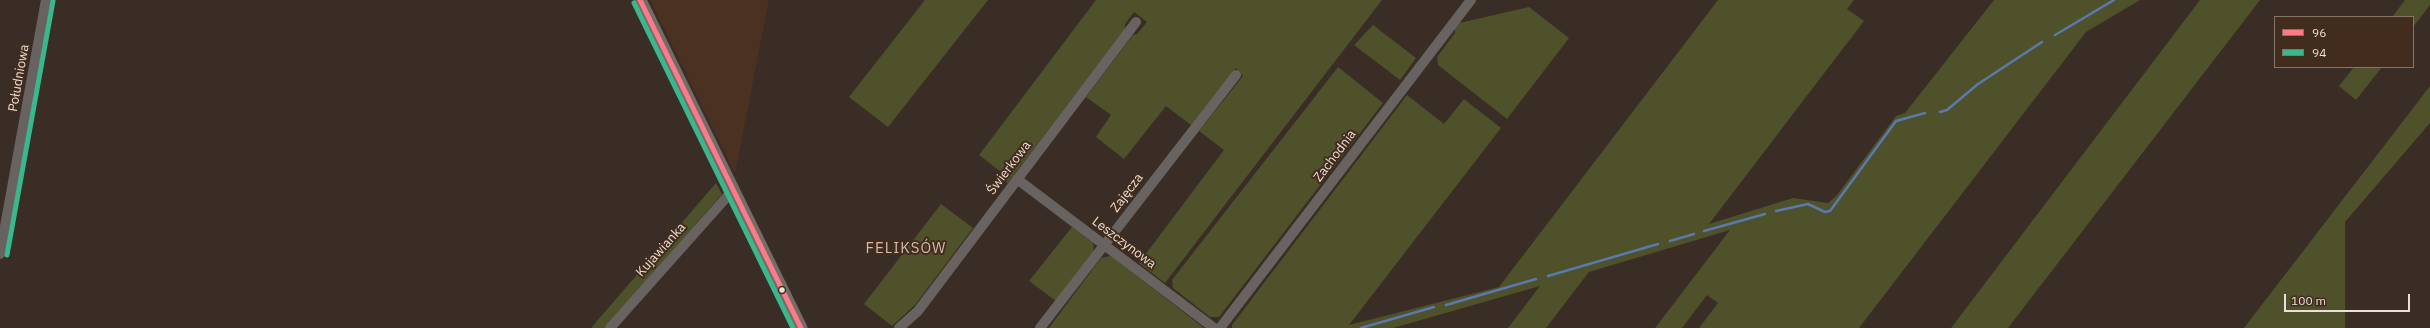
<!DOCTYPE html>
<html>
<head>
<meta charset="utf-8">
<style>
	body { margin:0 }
	#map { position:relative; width:2430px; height:328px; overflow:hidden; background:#392d26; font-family:"IBM Plex Sans",sans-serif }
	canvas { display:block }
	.legend { position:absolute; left:2274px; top:16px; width:140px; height:52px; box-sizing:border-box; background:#412c1e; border:1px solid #857468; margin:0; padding:5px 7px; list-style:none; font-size:12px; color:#ecdfd6 }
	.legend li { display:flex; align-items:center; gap:8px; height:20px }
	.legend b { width:20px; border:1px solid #857468 }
	.scale { position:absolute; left:2284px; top:294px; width:126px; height:18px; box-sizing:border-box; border:2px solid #ecdfd6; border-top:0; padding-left:5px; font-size:12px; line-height:14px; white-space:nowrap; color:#ecdfd6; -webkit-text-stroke:3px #412c1e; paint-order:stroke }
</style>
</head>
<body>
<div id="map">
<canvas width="2430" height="328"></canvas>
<ul class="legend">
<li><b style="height:5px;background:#fd7a89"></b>96</li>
<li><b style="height:5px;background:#3ab78c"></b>94</li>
</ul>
<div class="scale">100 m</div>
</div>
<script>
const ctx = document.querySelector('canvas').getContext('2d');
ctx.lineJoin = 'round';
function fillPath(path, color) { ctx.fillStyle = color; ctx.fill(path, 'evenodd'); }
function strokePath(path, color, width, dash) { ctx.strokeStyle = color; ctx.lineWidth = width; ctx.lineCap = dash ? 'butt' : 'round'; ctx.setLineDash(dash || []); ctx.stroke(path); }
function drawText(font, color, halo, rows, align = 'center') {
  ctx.font = font + ' "IBM Plex Sans",sans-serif'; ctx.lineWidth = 4; ctx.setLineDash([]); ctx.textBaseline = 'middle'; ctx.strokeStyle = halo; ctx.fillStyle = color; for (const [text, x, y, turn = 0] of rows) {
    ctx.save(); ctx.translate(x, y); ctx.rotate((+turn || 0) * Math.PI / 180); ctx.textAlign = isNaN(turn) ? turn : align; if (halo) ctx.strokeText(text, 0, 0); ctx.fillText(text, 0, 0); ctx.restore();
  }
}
fillPath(new Path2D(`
	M650,0H769L735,174Z`), '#4a3121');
fillPath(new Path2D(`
	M925,0H988L888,127L849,97Z
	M1096,0H1382L1165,283L1139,263L1224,150L1199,131L1243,76L1236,68L1191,125L1166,106L1124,159L1096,137L1111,115L1086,97L1133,35L1137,34L1147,22L1134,12L1125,24V29L1007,184L1005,175L979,155Z
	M1718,0H1854L1847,9L1864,21L1709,224L1793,198L1828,203L1837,195L1896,116L1905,113L1994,0H2140L2086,32L1859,328H1699L1718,303L1707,295L1682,328H1655L1730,230L1589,272L1546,328H1508L1540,286L1393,328H1232V325L1407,95L1444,124L1464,99L1501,128L1349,325L1499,287Z
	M2200,0H2260L2008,328H1951Z
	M2405,0H2430V5L2413,27V17H2392Z
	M1529,7L1569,38L1507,119L1438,65L1437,57L1455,33V24Z
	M1373,25L1416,58L1400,80L1354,45Z
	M1338,67L1383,103L1219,317H1210L1173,288L1172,280Z
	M2354,67H2382L2356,100L2339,86Z
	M2430,86V123L2345,222V328H2244Z
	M716,183L722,194L605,328H591Z
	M941,204L973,228L915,305L892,326L864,304Z
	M1072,227L1093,243L1094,252L1056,301L1029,281Z
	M1111,256L1204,328H1049L1101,258Z`), '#4e512a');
strokePath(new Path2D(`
	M2055,35L2114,0
	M1940,112L1947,110L1978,84L2042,42
	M1776,211L1808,204L1825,212L1830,211L1896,121L1925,113
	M1704,231L1765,214
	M1670,241L1694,234
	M1548,276L1658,244
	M1446,305L1536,279
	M1361,328L1434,307`), '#5a79ac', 2.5);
strokePath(new Path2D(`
	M1017,179L1214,328
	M0,254L46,0
	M610,328L733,190
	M899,328L918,311L1136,22
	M1040,328L1236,75
	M1220,328L1471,0`), '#686360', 10);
strokePath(new Path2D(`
	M640,0L801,328`), '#736c67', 13);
strokePath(new Path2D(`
	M640,0L801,328`), '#fd7a89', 5);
strokePath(new Path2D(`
	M634,3L793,328
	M7,255L53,1`), '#3ab78c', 5);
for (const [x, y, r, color] of [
	[782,290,3.5,"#ecdfd6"]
]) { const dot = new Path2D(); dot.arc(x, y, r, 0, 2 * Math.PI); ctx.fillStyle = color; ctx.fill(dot); strokePath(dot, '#412c1e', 1.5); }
drawText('13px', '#ecdfd6', '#412c1e', [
	["Południowa",19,78,-80],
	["Zachodnia",1335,156,-53],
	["Świerkowa",1009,168,-53],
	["Zajęcza",1127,193,-53],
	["Leszczynowa",1124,243,37],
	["Kujawianka",661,250,-48]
]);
ctx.letterSpacing = '1px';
drawText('15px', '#d5bbaa', '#412c1e', [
	["FELIKSÓW",906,249]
]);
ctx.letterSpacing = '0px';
</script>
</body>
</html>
